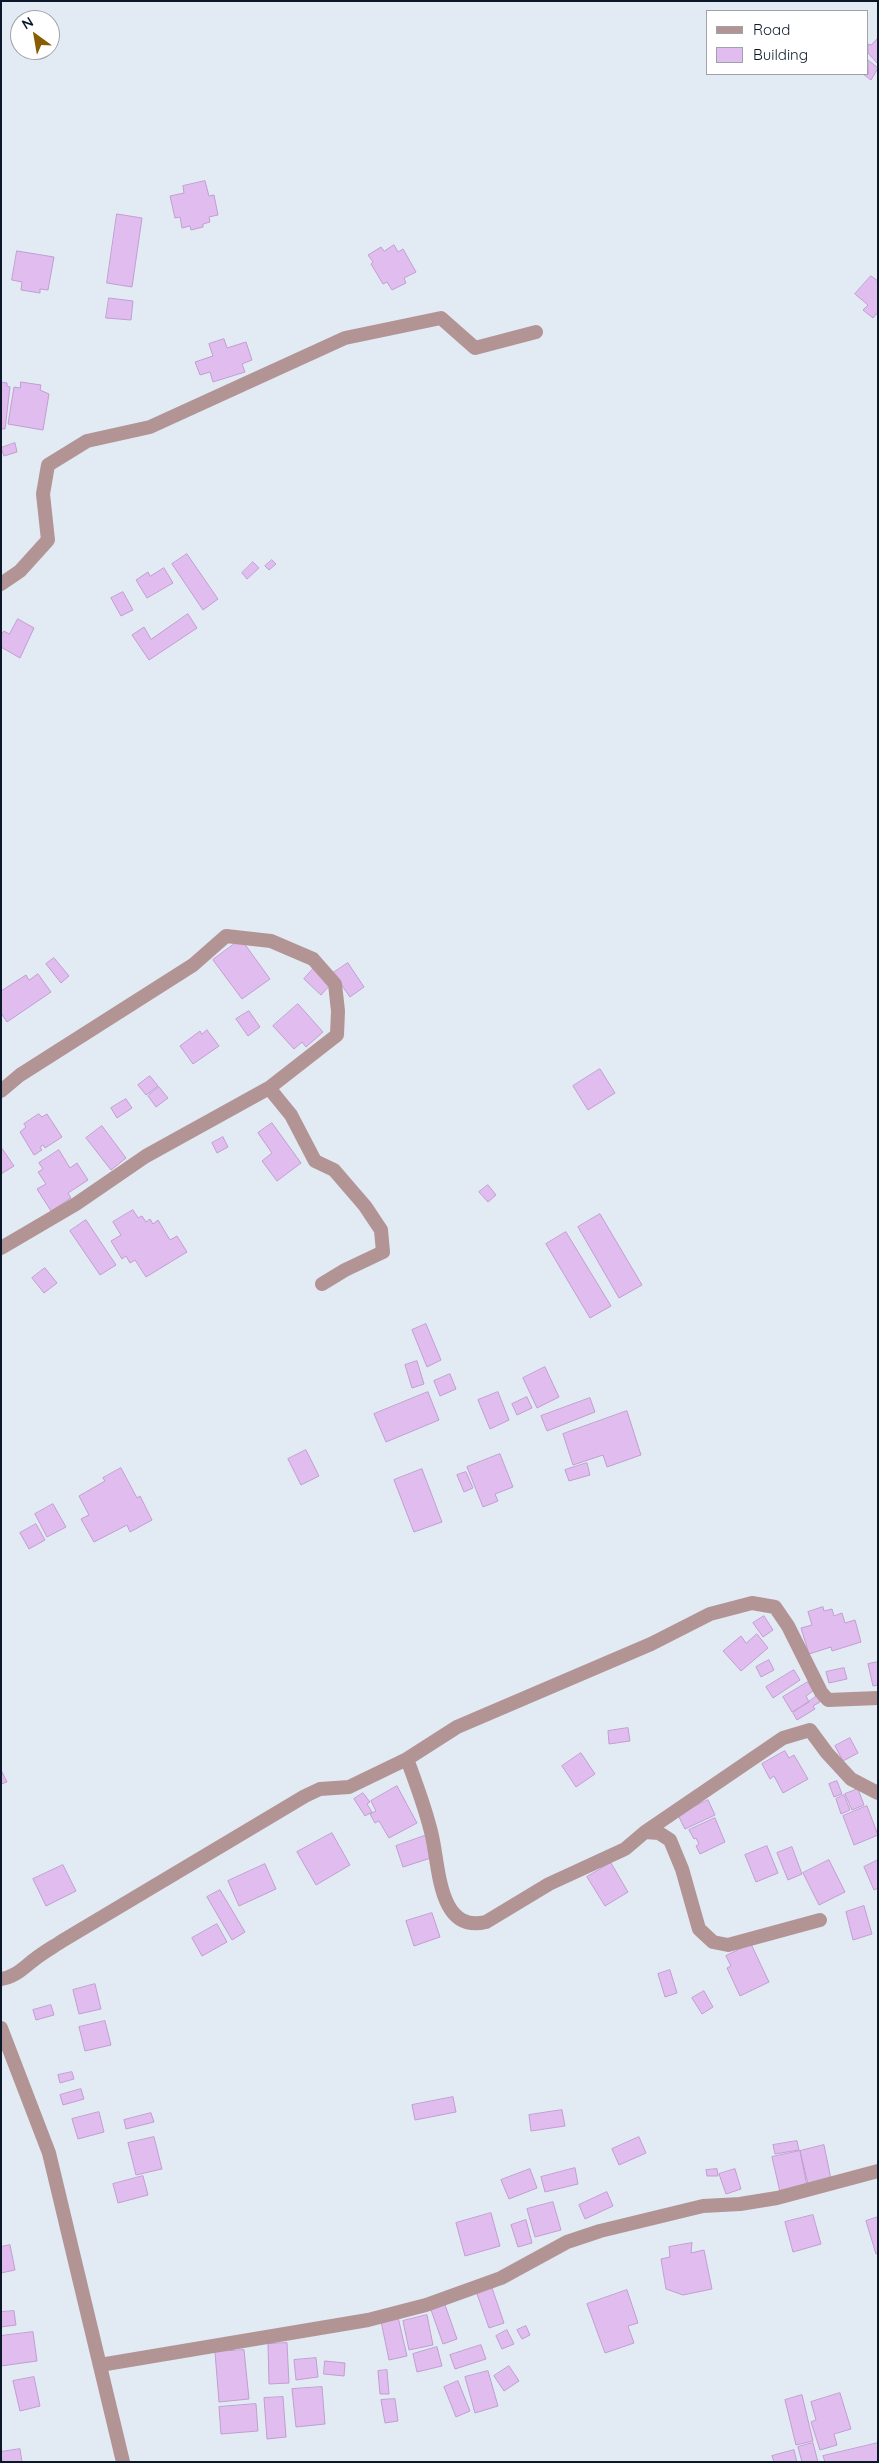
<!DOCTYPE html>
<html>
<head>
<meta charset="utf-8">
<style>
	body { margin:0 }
	#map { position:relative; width:879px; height:2463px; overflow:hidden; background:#e2eaf4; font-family:Quicksand,sans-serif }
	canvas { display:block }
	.frame { position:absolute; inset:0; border:2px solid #0a1829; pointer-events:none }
	.legend { position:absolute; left:706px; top:10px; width:162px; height:65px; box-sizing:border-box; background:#fff; border:1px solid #9da3a9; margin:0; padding:6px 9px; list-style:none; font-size:15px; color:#0a1829 }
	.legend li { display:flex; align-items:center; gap:10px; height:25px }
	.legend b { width:25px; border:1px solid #9da3a9 }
	.north { position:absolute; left:10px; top:10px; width:50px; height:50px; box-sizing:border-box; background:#fff; border:1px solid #9da3a9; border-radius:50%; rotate:328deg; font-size:14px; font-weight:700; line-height:20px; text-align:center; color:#0a1829 }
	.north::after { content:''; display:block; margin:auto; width:18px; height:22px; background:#8a5c00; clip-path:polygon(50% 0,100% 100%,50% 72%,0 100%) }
</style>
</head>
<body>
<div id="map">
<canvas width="879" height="2463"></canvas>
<div class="frame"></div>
<ul class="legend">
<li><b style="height:6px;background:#b29495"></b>Road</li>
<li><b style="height:14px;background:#e0bcef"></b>Building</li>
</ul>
<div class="north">N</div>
</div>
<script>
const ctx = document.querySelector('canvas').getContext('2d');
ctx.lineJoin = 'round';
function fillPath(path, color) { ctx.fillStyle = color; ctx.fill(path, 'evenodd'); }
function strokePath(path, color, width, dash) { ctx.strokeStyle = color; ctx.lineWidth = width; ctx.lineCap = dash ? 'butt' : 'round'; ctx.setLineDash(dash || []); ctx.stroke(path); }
const building = new Path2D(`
	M878,38V64L868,53V44L871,45Z
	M868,60L878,68L871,80L863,74H868Z
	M205,181L209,196L214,195L218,215L209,217L210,222L203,224V227L191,230L190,226L182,228L180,217L175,218L170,196L184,193L183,186Z
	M117,214L142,218L132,287L107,283Z
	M394,245L398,252L403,249L416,272L404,278L406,283L392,290L387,282L383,284L371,264L373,262L368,255L381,247L384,251Z
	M17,251L54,257L48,290L40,289V293L21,290L22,282L12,280Z
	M871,276L878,281V312L873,318L863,310L868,305L855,294Z
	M109,298L133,301L131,320L106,318Z
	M224,339L227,348L246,342L252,360L242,364L245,372L213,382L210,372L200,375L195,362L213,356L209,344Z
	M1,382L7,383V386L10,387L5,429H1Z
	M21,382L41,385L40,390L49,394L43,430L8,424L14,387L20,388Z
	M15,443L17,452L4,456L1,448Z
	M187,554L218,599L203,610L172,564Z
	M272,560L276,564L269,570L265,566Z
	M253,562L259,568L247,579L242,573Z
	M164,568L173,583L147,598L136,580L148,572L150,576Z
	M123,592L133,610L121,616L111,598Z
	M188,614L197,628L149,660L132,635L144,627L151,639Z
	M18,619L34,628L20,658L1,647V635L4,631L9,634Z
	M241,939L270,979L242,999L213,960Z
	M54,958L69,976L61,983L46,964Z
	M348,963L364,987L350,997L333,973Z
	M313,969L330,985L321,995L304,979Z
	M38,974L51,992L7,1022L1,1013V991L26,975L29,980Z
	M298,1004L323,1032L306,1047L302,1042L294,1049L273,1026Z
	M249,1011L260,1027L248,1036L236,1019Z
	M207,1030L219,1046L193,1064L180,1046L200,1031L202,1034Z
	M600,1069L615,1093L588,1110L573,1086Z
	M150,1076L158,1086L146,1095L138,1085Z
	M159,1087L168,1098L156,1107L148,1096Z
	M126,1099L132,1108L117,1118L111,1108Z
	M39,1114L42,1117L47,1114L62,1137L45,1148L43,1145L40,1147L42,1150L34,1155L20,1132L26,1127L24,1124Z
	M272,1123L301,1163L277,1181L262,1161L272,1153L258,1133Z
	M102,1126L126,1158L111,1170L86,1138Z
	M223,1137L228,1147L217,1153L212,1143Z
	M1,1147L14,1166L1,1174Z
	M59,1150L70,1168L77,1163L88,1180L68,1193L71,1198L51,1211L37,1189L46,1184L38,1172L43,1169L39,1163Z
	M488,1185L496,1195L488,1202L479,1192Z
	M133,1210L138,1218L142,1216L146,1222L150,1219L153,1224L158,1220L170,1240L177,1236L187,1252L146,1277L135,1260L130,1263L126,1256L122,1259L111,1241L121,1235L113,1222Z
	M600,1214L642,1285L619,1298L578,1227Z
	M86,1220L116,1265L100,1275L70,1231Z
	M566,1232L611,1306L590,1318L546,1244Z
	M45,1268L57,1283L44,1293L32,1278Z
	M426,1324L441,1360L427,1367L412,1330Z
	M417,1361L424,1384L412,1388L405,1365Z
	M545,1367L559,1397L537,1408L523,1378Z
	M450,1374L456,1389L440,1396L434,1381Z
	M428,1392L439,1420L386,1442L374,1414Z
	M498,1392L509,1420L490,1429L478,1400Z
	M527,1397L532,1408L517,1415L512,1404Z
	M590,1398L595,1412L547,1431L541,1416Z
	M627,1411L641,1455L607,1467L603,1455L573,1465L563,1434Z
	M306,1450L319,1476L301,1485L288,1459Z
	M500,1454L513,1487L495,1494L498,1501L483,1507L467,1467Z
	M587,1463L590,1475L569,1481L565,1470Z
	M121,1468L137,1498L140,1496L152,1520L130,1532L127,1525L94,1542L81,1519L89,1515L79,1496L105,1481L103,1478Z
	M422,1469L442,1522L414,1532L394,1480Z
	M466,1472L473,1488L464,1492L457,1475Z
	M53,1504L66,1527L47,1537L35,1514Z
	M36,1524L45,1540L29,1549L20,1533Z
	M823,1607L824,1611L832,1609L834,1616L842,1613L845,1623L855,1620L861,1642L832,1651L831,1647L809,1654L801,1628L812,1625L808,1612Z
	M764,1616L773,1630L763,1637L753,1623Z
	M757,1634L768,1648L741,1671L723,1651L741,1636L746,1643Z
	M769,1660L774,1670L761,1677L756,1667Z
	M878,1662V1685L873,1686L868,1664Z
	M844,1668L847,1679L829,1683L826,1672Z
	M794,1670L800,1680L773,1698L766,1687Z
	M808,1682L813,1691L806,1696L809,1702L792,1712L783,1697Z
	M817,1696L820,1702L813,1706L815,1709L797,1720L793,1713Z
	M628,1728L630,1741L609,1744L608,1731Z
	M850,1738L858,1753L843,1761L835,1746Z
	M785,1751L789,1758L794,1755L808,1779L783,1793L774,1776L770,1779L762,1764Z
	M581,1753L595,1774L576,1787L562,1766Z
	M1,1770L7,1782L1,1784Z
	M837,1781L842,1794L834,1797L829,1784Z
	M397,1786L417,1823L389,1838L379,1821L375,1823L370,1814L376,1811L371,1801Z
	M858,1789L864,1805L852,1810L845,1794Z
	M363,1793L370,1802L367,1804L372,1812L365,1816L354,1799Z
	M844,1795L850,1810L841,1814L836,1799Z
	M708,1800L715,1815L685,1829L678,1815Z
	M867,1806L878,1835L854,1845L843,1816Z
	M715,1818L725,1842L700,1854L696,1846L699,1844L696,1838L694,1839L689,1830Z
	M332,1833L350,1865L316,1885L297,1852Z
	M427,1835L434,1857L403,1867L396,1846Z
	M767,1846L778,1873L756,1882L745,1855Z
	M792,1847L802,1874L788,1880L777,1853Z
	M829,1860L845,1892L819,1905L803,1873Z
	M878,1860V1888L874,1890L864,1867Z
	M611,1863L628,1892L605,1906L587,1877Z
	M265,1864L276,1889L239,1906L228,1881Z
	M63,1865L76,1891L46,1906L33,1879Z
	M220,1890L245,1932L232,1940L207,1897Z
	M864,1906L872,1934L853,1940L846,1912Z
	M432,1913L440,1937L414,1946L406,1921Z
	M217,1924L227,1942L202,1956L192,1938Z
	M751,1944L769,1982L740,1996L727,1968L731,1966L726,1956Z
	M670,1970L677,1993L665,1997L658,1974Z
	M95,1984L101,2009L79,2014L73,1990Z
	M704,1991L713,2007L702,2014L692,1998Z
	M51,2005L54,2015L36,2020L33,2010Z
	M105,2021L111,2045L85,2051L79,2027Z
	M72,2072L74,2079L60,2083L58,2075Z
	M81,2089L84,2099L63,2105L60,2095Z
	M453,2097L456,2112L415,2120L412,2105Z
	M562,2110L565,2126L531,2131L529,2115Z
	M99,2112L104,2132L78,2139L72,2119Z
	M151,2113L154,2122L126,2129L124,2120Z
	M154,2137L162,2169L136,2175L128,2143Z
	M639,2137L646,2153L619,2165L612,2149Z
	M797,2141L799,2150L775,2154L773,2145Z
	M824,2145L831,2179L808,2184L800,2151Z
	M800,2151L807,2186L780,2192L772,2157Z
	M575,2168L578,2184L545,2192L541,2177Z
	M530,2169L537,2188L509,2199L501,2180Z
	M717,2169L718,2176H707L706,2170Z
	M735,2169L741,2189L726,2194L719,2174Z
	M143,2176L148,2195L118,2203L113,2184Z
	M607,2192L613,2206L585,2219L579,2205Z
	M553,2202L561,2230L535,2237L527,2209Z
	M491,2213L500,2246L465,2256L456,2223Z
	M813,2215L821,2244L793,2252L785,2222Z
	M878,2217V2253L876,2254L866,2221Z
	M526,2220L532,2243L518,2247L511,2225Z
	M692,2243L691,2253L704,2250L712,2289L683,2295L666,2289L661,2259L670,2257L669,2247Z
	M10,2245L15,2270L1,2273V2247Z
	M491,2285L504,2323L489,2328L476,2291Z
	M627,2290L638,2323L628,2326L634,2343L605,2353L587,2304Z
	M444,2302L457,2339L443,2344L430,2307Z
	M14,2311L16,2325L1,2327V2312Z
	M427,2315L433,2345L409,2350L403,2321Z
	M398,2317L407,2356L389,2360L381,2321Z
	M526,2326L530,2335L522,2339L517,2330Z
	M507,2330L514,2344L502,2349L496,2336Z
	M33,2332L37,2361L1,2366V2336Z
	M287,2343L289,2383L269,2384L268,2344Z
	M481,2345L486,2359L455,2369L450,2355Z
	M437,2347L442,2366L417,2372L413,2354Z
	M244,2350L249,2399L219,2402L215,2352Z
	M316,2358L318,2377L296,2380L294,2360Z
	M325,2361L345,2363L344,2376L324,2374Z
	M509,2366L519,2381L504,2391L494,2376Z
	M387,2370L389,2394H380L378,2371Z
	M488,2371L498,2406L475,2413L465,2377Z
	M34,2377L40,2406L20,2411L13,2381Z
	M458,2381L470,2411L456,2417L444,2387Z
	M322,2387L325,2424L296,2427L292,2389Z
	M840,2393L851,2429L834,2434L837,2445L820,2450L811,2422L816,2420L811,2402Z
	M802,2395L813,2441L796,2445L785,2400Z
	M283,2397L286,2437L267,2439L264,2398Z
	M395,2399L398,2421L385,2423L381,2400Z
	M256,2404L258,2431L221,2434L219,2407Z
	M813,2443L818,2462H802L798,2447Z
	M878,2443V2462H825L823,2456Z
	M20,2449L22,2462H2L1,2452Z
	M794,2450L797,2462H774L772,2456Z`);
fillPath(building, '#e0bcef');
strokePath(building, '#c19ed0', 1);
strokePath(new Path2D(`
	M1,584L20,571L48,540L43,494L48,465L87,441L150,427L345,338L441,318L475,348L536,332
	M1,1091L20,1075L193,965L226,936L271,941L313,959L335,984L338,1011L337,1035L269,1088
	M1,1248L76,1204L146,1156L269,1088L291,1115L315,1161L334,1170L365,1206L381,1230L383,1252L345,1270L322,1284
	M407,1759C415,1781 424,1804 430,1828C440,1859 435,1934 486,1922L549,1884L625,1849L645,1832L659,1833L670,1840L682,1869L699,1929L713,1942L728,1945L820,1920
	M645,1832L783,1738L810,1730L827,1753L851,1779L878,1793
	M1,1979C16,1977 24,1967 35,1959C44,1952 53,1947 62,1941L305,1796L320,1789L349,1787L407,1759L457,1727L651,1644L710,1614L752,1603L775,1607L788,1626L821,1692L828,1700L878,1698
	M100,2365L368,2320L426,2305L501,2278L567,2242L600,2231L703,2206L740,2204L777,2198L878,2171`), '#b29495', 14);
strokePath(new Path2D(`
	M1,2028L49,2153L123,2462`), '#b29495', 14);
</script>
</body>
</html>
